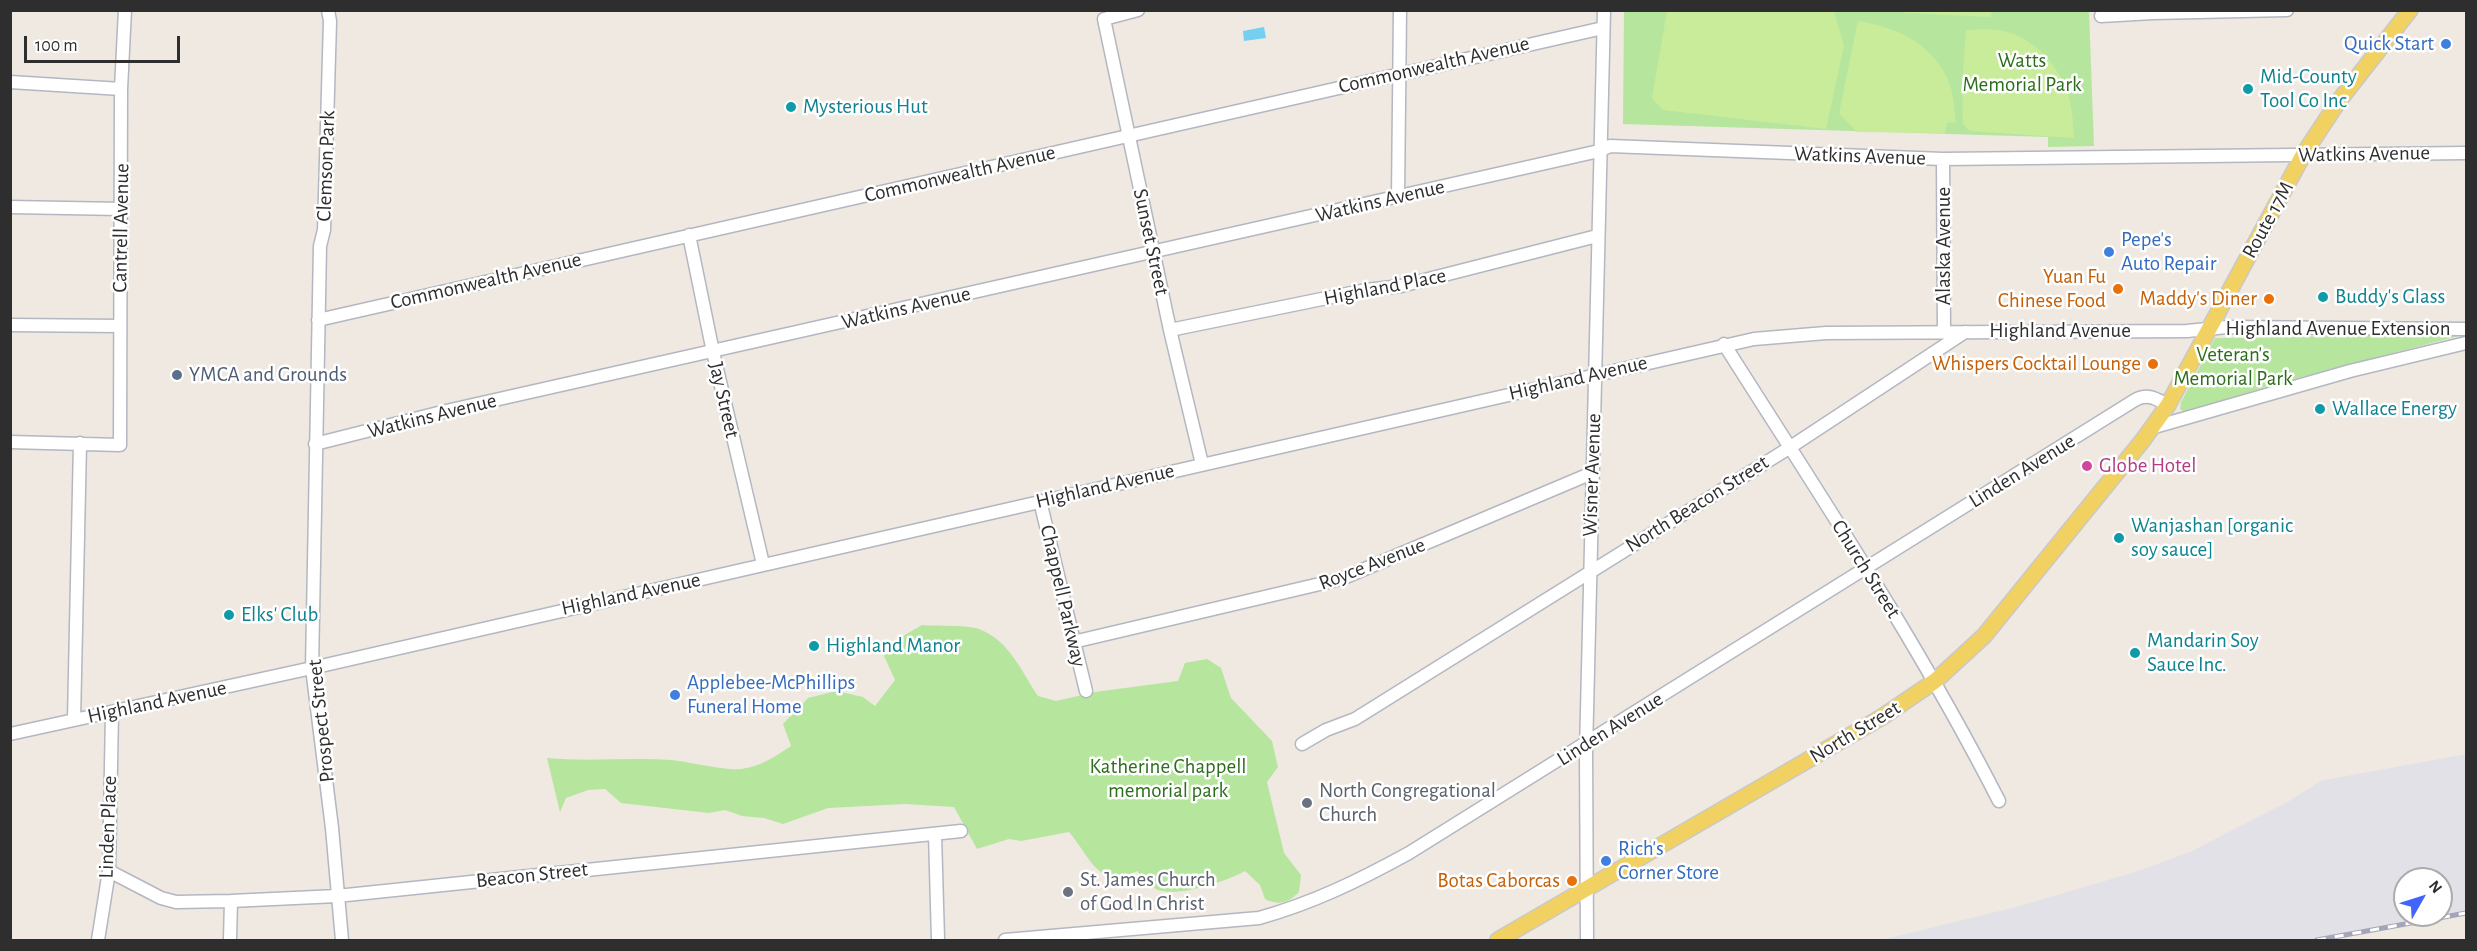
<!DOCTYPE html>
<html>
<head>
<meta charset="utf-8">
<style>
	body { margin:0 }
	#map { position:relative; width:2477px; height:951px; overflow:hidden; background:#efe9e1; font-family:"Alegreya Sans",sans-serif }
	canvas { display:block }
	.frame { position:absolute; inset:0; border:12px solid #2e2e2e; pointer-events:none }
	.north { position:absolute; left:2393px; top:867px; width:60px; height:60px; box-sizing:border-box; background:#fff; border:2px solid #ababab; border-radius:50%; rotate:51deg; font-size:16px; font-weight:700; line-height:24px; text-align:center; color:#2e2e2e }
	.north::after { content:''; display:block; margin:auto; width:21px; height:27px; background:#4264fb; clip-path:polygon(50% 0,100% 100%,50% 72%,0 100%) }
	.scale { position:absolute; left:24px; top:36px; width:156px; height:27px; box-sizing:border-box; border:3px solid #2e2e2e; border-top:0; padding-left:8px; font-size:18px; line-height:21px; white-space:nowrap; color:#2e2e2e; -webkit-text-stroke:4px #fff; paint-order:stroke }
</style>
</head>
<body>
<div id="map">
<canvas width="2477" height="951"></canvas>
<div class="frame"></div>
<div class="north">N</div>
<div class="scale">100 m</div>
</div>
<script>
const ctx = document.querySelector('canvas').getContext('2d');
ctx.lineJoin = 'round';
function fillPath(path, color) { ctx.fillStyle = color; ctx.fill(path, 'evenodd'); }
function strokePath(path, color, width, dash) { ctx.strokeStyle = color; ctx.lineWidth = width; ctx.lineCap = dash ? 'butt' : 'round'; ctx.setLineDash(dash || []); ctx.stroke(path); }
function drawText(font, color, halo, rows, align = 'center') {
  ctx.font = font + ' "Alegreya Sans",sans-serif'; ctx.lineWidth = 5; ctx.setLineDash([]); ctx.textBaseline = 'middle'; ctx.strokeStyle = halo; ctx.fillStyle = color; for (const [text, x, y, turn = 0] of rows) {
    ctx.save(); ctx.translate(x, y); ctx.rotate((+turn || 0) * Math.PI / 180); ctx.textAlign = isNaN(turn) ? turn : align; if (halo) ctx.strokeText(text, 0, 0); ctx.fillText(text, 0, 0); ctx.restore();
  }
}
fillPath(new Path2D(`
	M2466,754V914L2320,940H1881L2016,907L2135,872L2190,852L2291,800L2320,781ZM2405,879H2441V915H2405Z`), '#e3e1e8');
fillPath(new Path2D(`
	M1624,11H2089L2094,146L2048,147V137L1623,124Z
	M2466,334L2271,385L2193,411H2183L2180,409L2181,402L2215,338Z
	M922,625C936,626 968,625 979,629C1010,641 1021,671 1038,696L1056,701L1095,692L1178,681L1185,663L1207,659L1221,668L1231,698L1272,741L1278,767L1267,782L1284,853L1301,875L1299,892C1288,903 1279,906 1265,899L1260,885L1245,871C1225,882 1180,897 1158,890C1150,887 1143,877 1137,871C1099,891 1091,858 1069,832L1021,841L1009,839L977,849L954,807L905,804L828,808L783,824L764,818L742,816L725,810L709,813L621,803L605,789L588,790L566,798L560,812L547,758C589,762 630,757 672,760C690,762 726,771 741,769C760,767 776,756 791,746L783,724L808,698L836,691L863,697L875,706L895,680L884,656L898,639Z`), '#b6e59e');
fillPath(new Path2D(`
	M1834,11L1844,46L1826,129L1663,110L1652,98L1667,11Z
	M1902,11H1992L1991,17L1904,13Z
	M1858,21C1897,27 1936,45 1950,85C1954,96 1954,110 1956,122L1947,123L1945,133L1857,132L1839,113Z
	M1966,30C1978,30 1991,28 2003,31C2031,36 2055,62 2066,88C2072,103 2073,121 2074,138L1970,131L1963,124L1962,84Z`), '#c9ec9a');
fillPath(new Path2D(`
	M1264,27L1266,38L1244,41L1243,31Z`), '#75cff0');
const minor = new Path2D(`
	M328,10L330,21L324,230L320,246L312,668L332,828L342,940
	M1138,10L1104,19L1170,330L1202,464
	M2101,16L2153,13L2287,10
	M10,82L121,89
	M1943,159L1944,332
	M1398,197L1400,10
	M10,207L121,209
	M689,235L713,352L763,564
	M318,320L1603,28
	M10,325L120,326
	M1170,330L1366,290L1401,286L1597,236
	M1724,344C1819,494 1918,642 1999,801
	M2151,428L2350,371L2466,343
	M10,442L120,445L121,89L125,10
	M315,444L446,411L1599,151L1610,146L1943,159L2466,153
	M1040,501L1086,691
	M1073,642L1341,579L1592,473
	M74,720L80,443
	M10,734L312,668L1754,339L1826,333L2187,331L2227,327L2466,329
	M1302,744L1326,730L1355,719L1789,448L1965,332
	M935,834L938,940
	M109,871L161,898L176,902L231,901L337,896L961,831
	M98,940L109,871L112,713
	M230,940L231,901
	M1005,940L1259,918C1313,903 1360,880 1409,853L2135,400C2148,393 2156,399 2168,405
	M1587,940L1586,752L1604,10`);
const major = new Path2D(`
	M1498,940L1882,717L1935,681L1984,636L2143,440L2168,405L2303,155L2338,102L2410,10`);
strokePath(minor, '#b4b7c1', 15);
strokePath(major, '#c9c9c9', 18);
strokePath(minor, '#fff', 12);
strokePath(major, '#f2d163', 15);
const rail = new Path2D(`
	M2317,940L2466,913`);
strokePath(rail, '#a3a6b8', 5);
strokePath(rail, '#fff', 3, [9]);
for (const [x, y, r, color] of [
	[2446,44,6,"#3f7fe0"],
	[2248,89,6,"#0f9aa8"],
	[791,107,6,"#0f9aa8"],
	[2109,252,6,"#3f7fe0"],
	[2118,289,6,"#e8710a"],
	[2323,297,6,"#0f9aa8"],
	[2269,299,6,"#e8710a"],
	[2153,364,6,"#e8710a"],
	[177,375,6,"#5c6f8a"],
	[2320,409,6,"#0f9aa8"],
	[2087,466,6,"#d1479c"],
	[2119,538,6,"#0f9aa8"],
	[229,615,6,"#0f9aa8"],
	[814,646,6,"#0f9aa8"],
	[2135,653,6,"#0f9aa8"],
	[675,695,6,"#3f7fe0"],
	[1307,803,6,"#6b7280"],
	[1606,861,6,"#3f7fe0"],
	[1572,881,6,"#e8710a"],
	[1068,892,6,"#6b7280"]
]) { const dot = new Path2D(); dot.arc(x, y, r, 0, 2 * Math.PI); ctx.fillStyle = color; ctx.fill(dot); strokePath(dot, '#fff', 2); }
drawText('21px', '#366cbe', '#fff', [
	["Quick Start",2434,44,"right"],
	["Pepe's",2121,240],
	["Auto Repair",2121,264],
	["Applebee-McPhillips",687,683],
	["Funeral Home",687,707],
	["Rich's",1618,849],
	["Corner Store",1618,873]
], 'left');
drawText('21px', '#2c6e1b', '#fff', [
	["Watts",2022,61],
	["Memorial Park",2022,85],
	["Veteran's",2233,355],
	["Memorial Park",2233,379],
	["Katherine Chappell",1168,767],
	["memorial park",1168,791]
]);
drawText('21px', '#2e2e2e', '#fff', [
	["Commonwealth Avenue",1434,65,-13],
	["Watkins Avenue",2364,154,-1],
	["Watkins Avenue",1860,156,2],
	["Clemson Park",326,166,-88],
	["Commonwealth Avenue",960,174,-13],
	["Watkins Avenue",1380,201,-13],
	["Route 17M",2268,220,-61],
	["Cantrell Avenue",121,228,-89],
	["Sunset Street",1151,242,78],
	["Alaska Avenue",1944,246,-90],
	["Commonwealth Avenue",486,281,-13],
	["Highland Place",1385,287,-11],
	["Watkins Avenue",906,308,-13],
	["Highland Avenue Extension",2338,329],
	["Highland Avenue",2060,331],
	["Highland Avenue",1578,378,-13],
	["Jay Street",724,400,77],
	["Watkins Avenue",432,416,-14],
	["Linden Avenue",2022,471,-32],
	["Wisner Avenue",1592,475,-88],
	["Highland Avenue",1105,486,-13],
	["North Beacon Street",1697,504,-32],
	["Royce Avenue",1372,564,-21],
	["Church Street",1866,569,58],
	["Highland Avenue",631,594,-12],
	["Chappell Parkway",1063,596,77],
	["Highland Avenue",157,702,-12],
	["Prospect Street",321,721,-96],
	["Linden Avenue",1610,729,-32],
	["North Street",1855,732,-31],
	["Linden Place",108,827,-88],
	["Beacon Street",532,875,-6]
]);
drawText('21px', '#0d838f', '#fff', [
	["Mid-County",2260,77],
	["Tool Co Inc",2260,101],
	["Mysterious Hut",803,107],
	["Buddy's Glass",2335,297],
	["Wallace Energy",2332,409],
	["Wanjashan [organic",2131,526],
	["soy sauce]",2131,550],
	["Elks' Club",241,615],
	["Mandarin Soy",2147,641],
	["Sauce Inc.",2147,665],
	["Highland Manor",826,646]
], 'left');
drawText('21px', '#c56008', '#fff', [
	["Yuan Fu",2106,277],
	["Chinese Food",2106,301],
	["Maddy's Diner",2257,299],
	["Whispers Cocktail Lounge",2141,364],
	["Botas Caborcas",1560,881]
], 'right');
drawText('21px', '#4e5e75', '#fff', [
	["YMCA and Grounds",189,375]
], 'left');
drawText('21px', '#b23c85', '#fff', [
	["Globe Hotel",2099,466]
], 'left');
drawText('21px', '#5b616d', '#fff', [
	["North Congregational",1319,791],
	["Church",1319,815],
	["St. James Church",1080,880],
	["of God In Christ",1080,904]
], 'left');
</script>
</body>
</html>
